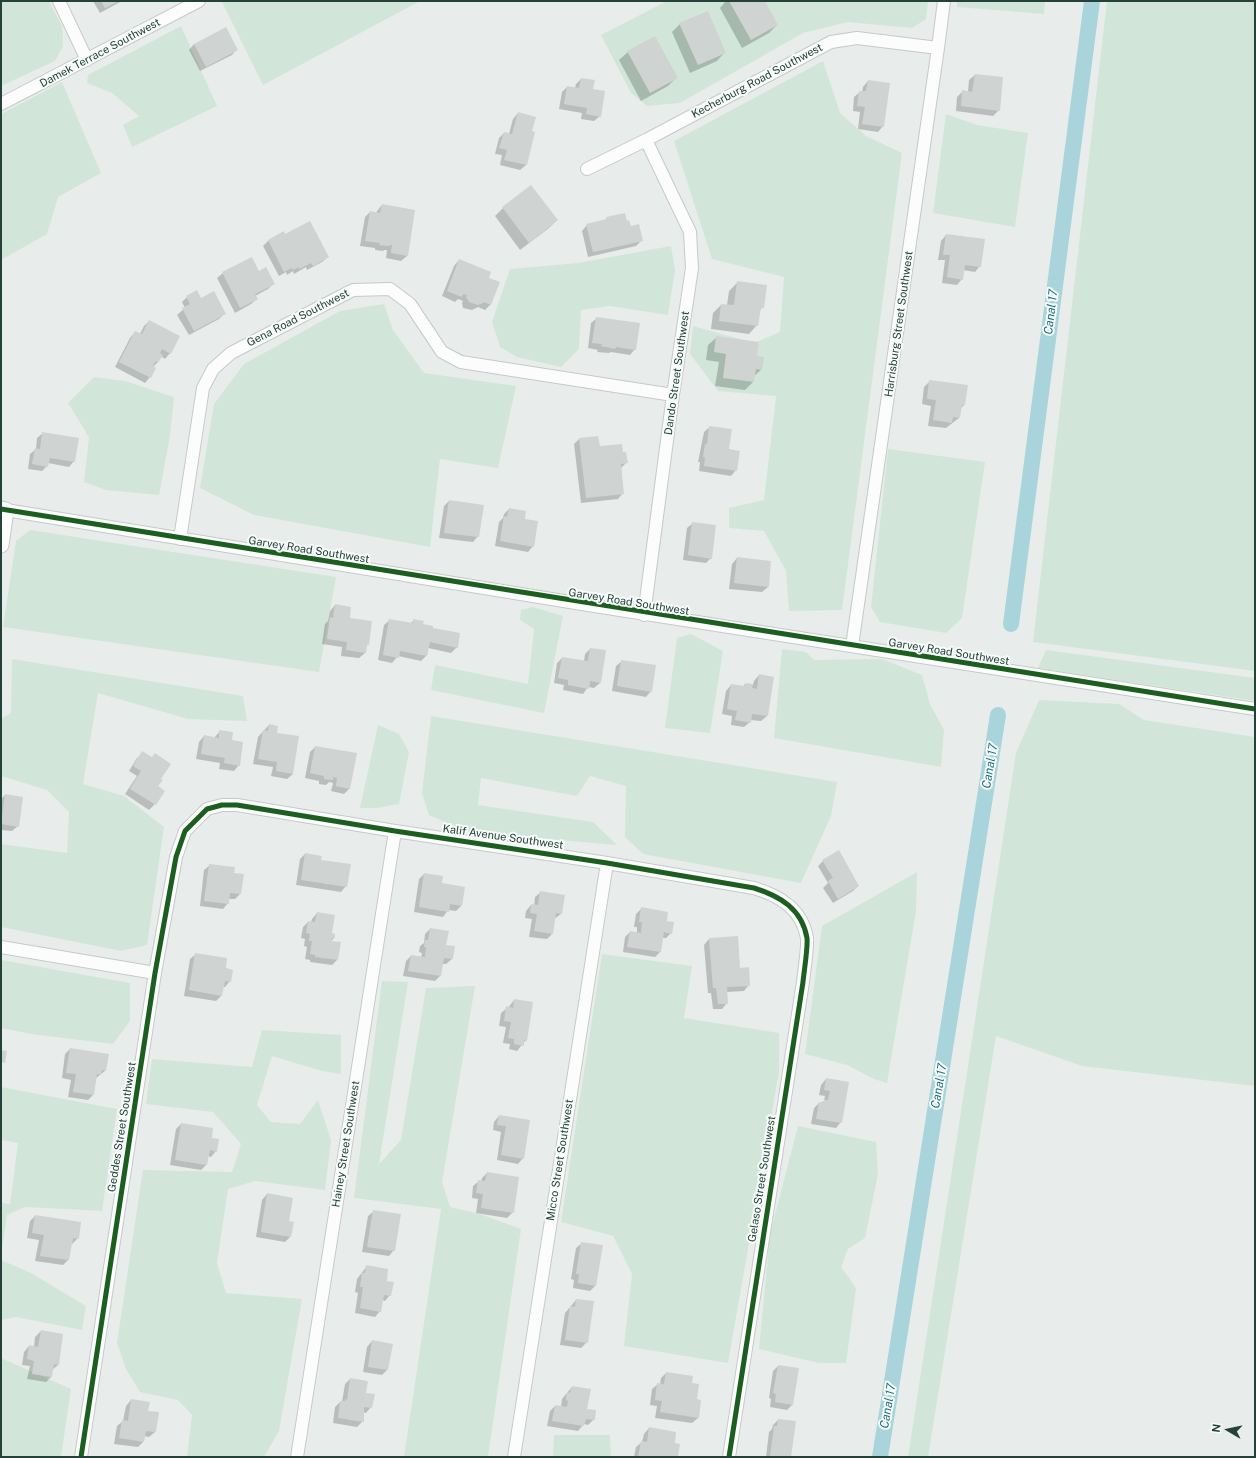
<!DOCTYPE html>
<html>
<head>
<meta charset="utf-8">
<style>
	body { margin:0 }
	#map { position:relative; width:1256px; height:1458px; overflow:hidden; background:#e8edeb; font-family:"Public Sans",sans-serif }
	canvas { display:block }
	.frame { position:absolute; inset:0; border:2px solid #24423a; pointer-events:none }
	.north { position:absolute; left:1208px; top:1410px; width:40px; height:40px; -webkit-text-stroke:3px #f7fbf9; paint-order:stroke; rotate:279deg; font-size:11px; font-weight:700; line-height:16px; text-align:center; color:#24423a }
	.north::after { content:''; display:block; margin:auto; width:14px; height:18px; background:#24423a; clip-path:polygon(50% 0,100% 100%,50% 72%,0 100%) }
</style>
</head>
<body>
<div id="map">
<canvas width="1256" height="1458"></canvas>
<div class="frame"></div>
<div class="north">N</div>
</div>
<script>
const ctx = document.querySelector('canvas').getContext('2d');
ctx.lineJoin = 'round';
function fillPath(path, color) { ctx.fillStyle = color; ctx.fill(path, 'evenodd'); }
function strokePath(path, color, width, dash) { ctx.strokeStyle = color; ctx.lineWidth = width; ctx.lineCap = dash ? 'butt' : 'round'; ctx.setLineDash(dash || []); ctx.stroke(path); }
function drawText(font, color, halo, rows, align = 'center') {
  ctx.font = font + ' "Public Sans",sans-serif'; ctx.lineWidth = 4; ctx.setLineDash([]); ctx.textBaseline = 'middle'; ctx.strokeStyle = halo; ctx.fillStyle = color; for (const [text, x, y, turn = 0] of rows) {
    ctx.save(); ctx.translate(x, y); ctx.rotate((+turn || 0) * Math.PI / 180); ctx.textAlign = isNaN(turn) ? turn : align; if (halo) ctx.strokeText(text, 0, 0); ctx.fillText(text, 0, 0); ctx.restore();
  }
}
fillPath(new Path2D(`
	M1,1H49L62,26L63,46L55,61L1,86Z
	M225,1H420L263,85L222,2Z
	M667,1H928L926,19L912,28L848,22L803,33L680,103L647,106L631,93L601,35Z
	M957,1H1045L1044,14L957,7Z
	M1107,1H1255V671L1033,642Z
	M181,26L217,106L132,147L123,125L139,116L112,93L87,83L88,75Z
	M823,61L840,113L866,136L902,153L842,610L789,611L786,571L764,531L729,528V508L764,500L776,396L718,391L690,354L693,326L754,343L780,332L784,277L712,259L674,141Z
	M62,82L101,173L58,197L47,234L1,260V114Z
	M946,114L977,125L1028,133L1015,227L933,213Z
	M671,246L675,270L668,315L610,306L581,310L579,349L561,367L517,357L500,347L492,322L510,269L578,263Z
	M384,304L393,330L424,373L516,386L498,468L440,459L430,547L254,515L200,488L214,404L244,364L340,311Z
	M94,377L125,381L174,397L170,436L159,495L106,490L84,482L89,437L68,403Z
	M888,449L985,462L962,618L946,633L880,622L871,607Z
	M30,530L336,577L319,672L3,627L16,541Z
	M533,607L563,616L544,713L431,690L435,665L528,684L534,629L520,620L521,610Z
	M691,634L723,651L710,733L665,728L677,638Z
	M782,649L806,652L814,660L882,659L922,675L930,704L944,730L941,767L774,738Z
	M1046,650L1255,678V701L1038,668Z
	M12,659L243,696L247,721L188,719L98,693L83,784L124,796L164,827L147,945L121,951L1,927V844L67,853L69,812L47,790L1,776V719L11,713Z
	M1039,700L1119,704L1144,720L1255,737V1086L1082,1066L996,1036L928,1457H908L1016,753Z
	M431,716L837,782L831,816L801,883L643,854L625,837L626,786L590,776L577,796L481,778L478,805L593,822L617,845L468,832L429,815L422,793Z
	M378,725L399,734L409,752L399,804L377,808H360Z
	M917,872L916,911L887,1083L874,1079L847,1065L805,1054L822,926Z
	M602,954L692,966L684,1018L779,1033V1072L728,1363L624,1346L632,1274L613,1236L561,1222Z
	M1,960L130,983V1021L113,1044L31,1034L1,1028Z
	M382,981L408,982L379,1164L401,1140L426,988L475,986L442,1182L450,1207L480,1214L521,1229L488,1457H404L441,1209L354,1198Z
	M262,1030L341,1035V1074L322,1071L272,1056L257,1105L271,1122L300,1124L318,1100L331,1140L325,1190L255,1181L228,1189L217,1263L226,1293L302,1299L279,1431L264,1457H187L192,1415L178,1400L140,1392L126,1369L117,1343L143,1170L232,1172L241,1144L213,1112L146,1104L152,1059L252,1067Z
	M1,1087L117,1109L102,1211L25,1207L7,1215L1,1255V1203L10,1204L18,1143L1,1140Z
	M798,1126L876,1142L878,1174L865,1238L848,1249L841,1267L856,1288L846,1363H819L759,1349L770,1234Z
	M1,1260L31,1273L86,1306L82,1330L16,1317L1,1320Z
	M1,1358L71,1389L61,1457H1Z
	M554,1435H610L611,1457H553Z`), '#d1e6d8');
fillPath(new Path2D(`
	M93,1H122L100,13Z
	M726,1H764L777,25L769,33L742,48L720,8Z
	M680,24L725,52L717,61L690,73L672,32Z
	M194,44L237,49L232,55L200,71L189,50Z
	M628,52L676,78L668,86L641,101L619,60Z
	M975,75L999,110L993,116L956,111L957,97L963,91L968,92L969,80Z
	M581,79L592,90L600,116L594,121L581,119L582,113L559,109L562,92L567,87L575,88L576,84Z
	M868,81L883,126L878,132L858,129L860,112L853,111L854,97L860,92H862L863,87Z
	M518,113L531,132L534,133L526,165L520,170L500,165L502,155L495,154L499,138L504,133L509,134L513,119Z
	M382,205L407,256L401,261L386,258L387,250H384L383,251L375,250V248L360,246L365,217L370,212L376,213L377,211Z
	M503,208L557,220L549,228L520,250L495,216Z
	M607,218L626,222L642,240L636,246L588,257L582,231L587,225L604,221Z
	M285,235L328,257L322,262L307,270L306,267L294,274L293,271L287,275L286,272L279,276L263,246L268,241Z
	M946,235L980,266L975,272L963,270L962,279L957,285L942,283L945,260H938L941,241Z
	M251,258L258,273L273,284L268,289L255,296L257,299L251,304L235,313L217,278L223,273Z
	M459,260L488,279L491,304L485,310L478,307L472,310L463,308L462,303L463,301L458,299L455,302L442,296L454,266Z
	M738,282L763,307L759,311L757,325L749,334L711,329L713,313L721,305H727L729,291Z
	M187,297L201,300L224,314L219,319L189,335L177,315L185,308L182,302Z
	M597,318L635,349L630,355L611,352L609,353L597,352L598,350L588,348L591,323Z
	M149,321L170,353L165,359L161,356L158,362L153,367L150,377L145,383L115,367L130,338L135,332L140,334L144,326Z
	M717,337L756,357L761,370L753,377V382L745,390L715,386L719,362L706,360L708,345Z
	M930,381L964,405L960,409L959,418L946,428L928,426L931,406L922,404L924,387Z
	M710,427L728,450L736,470L731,476L699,471L700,462H698L704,432Z
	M43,433L74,461L69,467L48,463L47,466L42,471L28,469L30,454L36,449L37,438Z
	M579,439L599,448L622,453L626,463L621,468L623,493L618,499L581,503L574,444Z
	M449,501L478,536L473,542L439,538L444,506Z
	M509,509L524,520L533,546L528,552L495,546L499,522L503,518L504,514Z
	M693,523L711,558L706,563L683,560L687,528Z
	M737,558L770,562L768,587L762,592L729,589L732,564Z
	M335,605L348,619L368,644L366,646L365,653L359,658L341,656L342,647L322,644L325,624L328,621L330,611Z
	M390,620L410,624L414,620L432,629L457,647L451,653L428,648L427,655L421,661L398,656L392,663L378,660L384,625Z
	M590,649L600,683L594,688L588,687L583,694L563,690L564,685L554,683L557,663L562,658L584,661L585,654Z
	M622,661L651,691L646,697L612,691L616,666Z
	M759,675L773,677L767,716L761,721L750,720V722L744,727L731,725L732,716L722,714L726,691L731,685L743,687L745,684L753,685L754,681Z
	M269,725L275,733L293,774L287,779L271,776L273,767L253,764L258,737Z
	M220,731L231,741L239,765L234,771L219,769L220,763L196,759L199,742L204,736L214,738Z
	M315,747L350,788L344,794L331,791L333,783L329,782L326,785L319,784V781L305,778L310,752Z
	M143,753L160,779L157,787L163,791L155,804L149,810L125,794L137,776L129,771L137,758Z
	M5,795L18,826L12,831L1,830V799Z
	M305,854L320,860L346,886L341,892L296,885L300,859Z
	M823,861L858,886L853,891L833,903L823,888L828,883L818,866Z
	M210,865L233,874L242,875L240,894L235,899H229L228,903L223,909L200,906L204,870Z
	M424,874L441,884L461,906L456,911L448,910L443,917L414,912L419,879Z
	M541,892L561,914L554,919L552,934L547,939L529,937L532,919L525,918L526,911L531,905L534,906L535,897Z
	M641,909L665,922L671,933L666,938H662L660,952L655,957L623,952L625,937L630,932L637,933V927H634L636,914Z
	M317,913L334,938L330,942L340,943L337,960L332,965L310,962V960L305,959L307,947L304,946L305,939L301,938L303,927L308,922H311L312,919Z
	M430,929L445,946L452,959L446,964H442L440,976L435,981L403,976L406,961L411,956L421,958L422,953L419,952L420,946L424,943L425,934Z
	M709,939L740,969L749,985L744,991L727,992V1003L722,1009H713L711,993H708L704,945Z
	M196,954L224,969L230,981L225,987H223L221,996L216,1001L184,996L190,959Z
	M514,1000L526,1040L517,1051L509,1049L510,1044L503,1043L506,1027L499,1026L501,1013L507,1008H508Z
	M70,1049L106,1070L95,1079L93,1095L88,1100L68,1097L71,1080L62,1078L65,1054Z
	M826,1079L841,1122L836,1128L811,1124L814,1108L819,1103H821L824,1101L825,1096L819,1095L821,1085Z
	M499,1116L529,1121L523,1158L518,1164L497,1160L501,1132L493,1130L494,1122Z
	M181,1124L211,1139L216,1151L211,1157L208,1156L206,1165L201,1170L170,1165L176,1129Z
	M487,1173L513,1212L507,1218L476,1213L478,1199L472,1198L473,1186L479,1181H481L482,1178Z
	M267,1194L288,1222L290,1237L285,1242L256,1237L262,1200Z
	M374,1211L394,1250L389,1256L362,1252L368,1216Z
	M35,1216L78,1238L72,1244H71L68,1260L63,1265L35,1261L39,1240L27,1238L30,1221Z
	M582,1243L595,1286L590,1291L573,1288L574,1280L571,1279L576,1248Z
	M367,1266L385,1281L390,1295L385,1301L382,1300L380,1311L375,1317L355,1313L358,1293L355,1292L357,1279Z
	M576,1300L587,1342L581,1348L560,1345L565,1313Z
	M41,1331L58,1365L52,1370L51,1377L46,1382L27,1379L30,1366L22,1365L24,1352L29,1346L34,1347L35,1337Z
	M372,1341L387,1370L382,1375L363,1372L367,1347Z
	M778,1366L792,1405L787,1410L770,1407L771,1399L769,1398L773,1371Z
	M666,1373L691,1384L696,1400L698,1418L692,1423L655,1418L657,1406L650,1405L652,1389L658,1384H660L661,1378Z
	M350,1379L365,1394L371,1407L366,1413L363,1412V1421L357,1427L333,1423L335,1407L340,1402H342L345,1384Z
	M572,1387L594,1419L588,1425L584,1424L578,1431L547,1426L550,1411L555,1406L561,1407L562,1399Z
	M131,1400L147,1412L155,1432L149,1437L144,1436L143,1442L138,1447L114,1444L117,1426L123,1421L126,1406Z
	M778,1420L790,1457H766L769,1432L772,1429L773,1425Z
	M649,1428L673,1443L677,1457H634L636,1447L642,1442L644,1434Z`), '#0003');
strokePath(new Path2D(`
	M1011,624L1092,1
	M880,1457L998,715`), '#a9d4db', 16);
fillPath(new Path2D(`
	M101,1H119L105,8Z
	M729,1H765L778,25L751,40Z
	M708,11L726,53L698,65L679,23Z
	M226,27L238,50L206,67L194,44Z
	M655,36L678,78L650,93L627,51Z
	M975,74L1003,77L1000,111L961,106L962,90L972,92Z
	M581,78L595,80L593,89L605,91L601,117L586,114L587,108L564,104L567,86L579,88Z
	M868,80L890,83L884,127L862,124L865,107L857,106L859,91H866Z
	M518,112L536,117L532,131L535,132L527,165L504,160L507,150L499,148L504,132L512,134Z
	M531,185L558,220L529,243L502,207Z
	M382,204L415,210L408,256L391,253L392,245H390L389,246L379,245L380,243L365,241L370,211L380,213Z
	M625,213L627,221L629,220L631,226L639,224L643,241L593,252L586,224L607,219L606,217Z
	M310,221L329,257L313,266L311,263L299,269V267L293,270L292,268L284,272L268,240L284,231L285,234Z
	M946,234L985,239L981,267L965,265L963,280L947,277L950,255H943Z
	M252,257L259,271L266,267L275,284L255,294L258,299L240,308L222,272Z
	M459,259L491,272L489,278L500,282L491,305L484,302L483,303L478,305L469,302L466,297L467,295L463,294L462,297L447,291Z
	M737,281L767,285L764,308H761L758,326L719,321L721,304L734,305Z
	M197,290L201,298L214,291L226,314L194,331L182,308L190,304L186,296Z
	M596,317L640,323L636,350L616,347L615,349L601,346L602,344L592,343Z
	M149,320L180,336L171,354L162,349L160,353L163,355L158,363L156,361L153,366L156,368L151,378L119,362L135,331L142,334Z
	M716,336L759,342L757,356L764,357L762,370L756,369L754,382L723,378L726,354L714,352Z
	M929,380L968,385L965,405H962L960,418L953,417L952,423L933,420L936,400L927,399Z
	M709,426L732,429L729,449L740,451L737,471L704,466L705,457H703L705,444H707Z
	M42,432L79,438L75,462L50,458L48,467L32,464L35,448L40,449Z
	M598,436L600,446L622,444L623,452H626L628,463L621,464L624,494L586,498L579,438Z
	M449,500L484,505L479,537L444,533Z
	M509,508L526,511L525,519L538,521L534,547L500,541L504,516L507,517Z
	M692,522L716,525L712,559L688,555Z
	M737,557L771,561L769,587L734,583Z
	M335,604L351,607L350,618L372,621L369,645H367L366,653L346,650L347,642L327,639L330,617L333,618Z
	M389,619L413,623V619L424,621L423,624L433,626V628L460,633L458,648L430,642L427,656L400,651L399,658L383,655Z
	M590,648L606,650L601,683L590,681L589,689L568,685V680L558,678L562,657L588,661Z
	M621,660L656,665L652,692L617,686Z
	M759,674L774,677L768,716L752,714L751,723L735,720L737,711L727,709L731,684L745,686V683L753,684L752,688L757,689Z
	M269,724L278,726L277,733L299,736L293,774L276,771L277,762L258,759L263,730L268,731Z
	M219,730L233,732L232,740L243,742L240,766L224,763L225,758L201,754L204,735L219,738Z
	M315,746L357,753L350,789L336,786L337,778L333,777V780L324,779V776L310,773Z
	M142,751L152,757L155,753L171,764L161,779L163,780L158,786L165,791L156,805L130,789L141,771L133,766Z
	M5,794L23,797L19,827L1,824Z
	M839,850L859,886L838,899L828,881L833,878L822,860Z
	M305,853L322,856L321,860L351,864L347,887L301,880Z
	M209,864L235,867L234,873L244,874L241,894L230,893L229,904L204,901Z
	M424,873L443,876L442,883L465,887L462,906L450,904L449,912L419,907Z
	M540,891L565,895L562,914L556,913L553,934L534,931L537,914L530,913L531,904L538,905Z
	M641,907L668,912L667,921L674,922L672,934L664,932L661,952L627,947L630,931L641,933L642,922H639Z
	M317,912L335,915L332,933L335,934V938H332L331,941L341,942L338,960L315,957V955L310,954L312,941H309L310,934L306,933L308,921L315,922Z
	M430,928L449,931L446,945L455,946L453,959L444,958L441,976L408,971L411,955L425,957L426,947H424L425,940H428Z
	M738,936L740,968L749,967L750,986L727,987L728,1004H718L716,988H713L709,938Z
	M195,953L227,958L226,968L233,970L231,982L225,981L222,996L189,990Z
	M514,999L533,1002L527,1041L524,1040V1046L514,1044V1039L508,1038L511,1022L504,1021L506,1006L513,1008Z
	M70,1048L109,1054L106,1071L102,1070L101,1075L97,1074L94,1095L73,1092L76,1074L66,1073Z
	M1,1050L7,1051L5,1063L1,1062Z
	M826,1078L849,1082L842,1123L816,1119L819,1102L823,1103L824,1100H828L830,1091L824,1090Z
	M499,1115L530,1120L524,1159L501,1155L506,1126L497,1125Z
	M181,1123L213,1128L212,1138L219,1139L217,1152L210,1150L207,1165L175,1160Z
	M487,1172L519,1177L514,1213L481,1208L483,1194L476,1193L478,1180L485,1181Z
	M267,1193L293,1198L289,1221L294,1222L291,1237L261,1232Z
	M373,1210L401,1214L395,1251L367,1247Z
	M35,1215L81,1222L79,1239L73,1238L69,1260L40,1256L44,1235L32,1233Z
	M581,1242L603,1245L596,1286L578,1283L579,1274H576Z
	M366,1265L388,1269L387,1281L394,1282L391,1296L384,1295L381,1312L360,1308L363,1287H360L362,1273H365Z
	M576,1299L594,1301L588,1343L565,1340L570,1306L575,1307Z
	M41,1330L63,1334L59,1365L54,1364L52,1377L32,1374L34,1361L27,1359L29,1345L38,1347Z
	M372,1340L393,1344L388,1370L368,1367Z
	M778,1365L799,1368L793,1405L775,1402L776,1394L773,1393Z
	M666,1372L693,1376L692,1383L699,1384L697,1399L701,1400L699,1418L660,1412L662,1401L655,1400L657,1383L664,1384Z
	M350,1378L368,1381L366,1393L375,1394L372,1408L364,1407V1422L338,1418L340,1401H345V1399L347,1400Z
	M572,1386L591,1389L587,1409L596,1410L595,1420L586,1419L584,1426L552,1421L555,1405L567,1407L568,1401L566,1400L567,1392L570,1393Z
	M131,1399L150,1402L148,1411L159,1412L156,1432L146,1431L144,1442L119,1438L122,1420L128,1421Z
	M778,1419L796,1421L791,1457H770L774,1426H777Z
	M649,1427L676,1432L675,1443L680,1444L678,1457H638L641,1441L647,1442Z`), '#cfd4d2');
const minor = new Path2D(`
	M59,1L87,60
	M1,104L199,1
	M587,169L646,140L831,42L857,38L938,48
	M6,510C422,579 838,646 1255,709
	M180,539L203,388L213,369L231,353L353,290L390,289L410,304L442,352L461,362L673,395
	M644,615L673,395L692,268L690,232L646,140
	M852,646L938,48L944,1
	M1,947L155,973
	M81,1457L155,973L176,857L185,831L207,809L222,805H237L395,831L607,863L754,888C780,896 802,909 807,938C808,948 804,971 803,982L729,1457
	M297,1457L395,831
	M514,1457L607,863`);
const tertiary = new Path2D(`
	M1,509L6,510L1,545`);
strokePath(minor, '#c5cac8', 14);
strokePath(tertiary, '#c5cac8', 17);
strokePath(minor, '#fcfcfc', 12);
strokePath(tertiary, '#fcfcfc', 15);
strokePath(new Path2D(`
	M1,509C418,579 836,646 1255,709
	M81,1457L155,973L176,857L185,831L207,809L222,805H237L395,831L607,863L754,888C780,896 802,909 807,938C808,948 804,971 803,982L729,1457`), '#1b5e20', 5);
drawText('11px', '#24423a', '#f7fbf9', [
	["Damek Terrace Southwest",100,53,-28],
	["Kecherburg Road Southwest",757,81,-28],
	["Gena Road Southwest",298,318,-27],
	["Harrisburg Street Southwest",899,324,-82],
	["Dando Street Southwest",677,373,-82],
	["Garvey Road Southwest",309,550,9],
	["Garvey Road Southwest",629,602,9],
	["Garvey Road Southwest",949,652,9],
	["Kalif Avenue Southwest",503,837,8],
	["Geddes Street Southwest",122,1127,-81],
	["Hainey Street Southwest",346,1144,-81],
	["Micco Street Southwest",560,1160,-81],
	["Gelaso Street Southwest",762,1179,-81]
]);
drawText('italic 12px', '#1c6f80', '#f7fbf9', [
	["Canal 17",1051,312,-83],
	["Canal 17",990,766,-81],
	["Canal 17",939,1086,-81],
	["Canal 17",888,1406,-81]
]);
</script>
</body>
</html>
